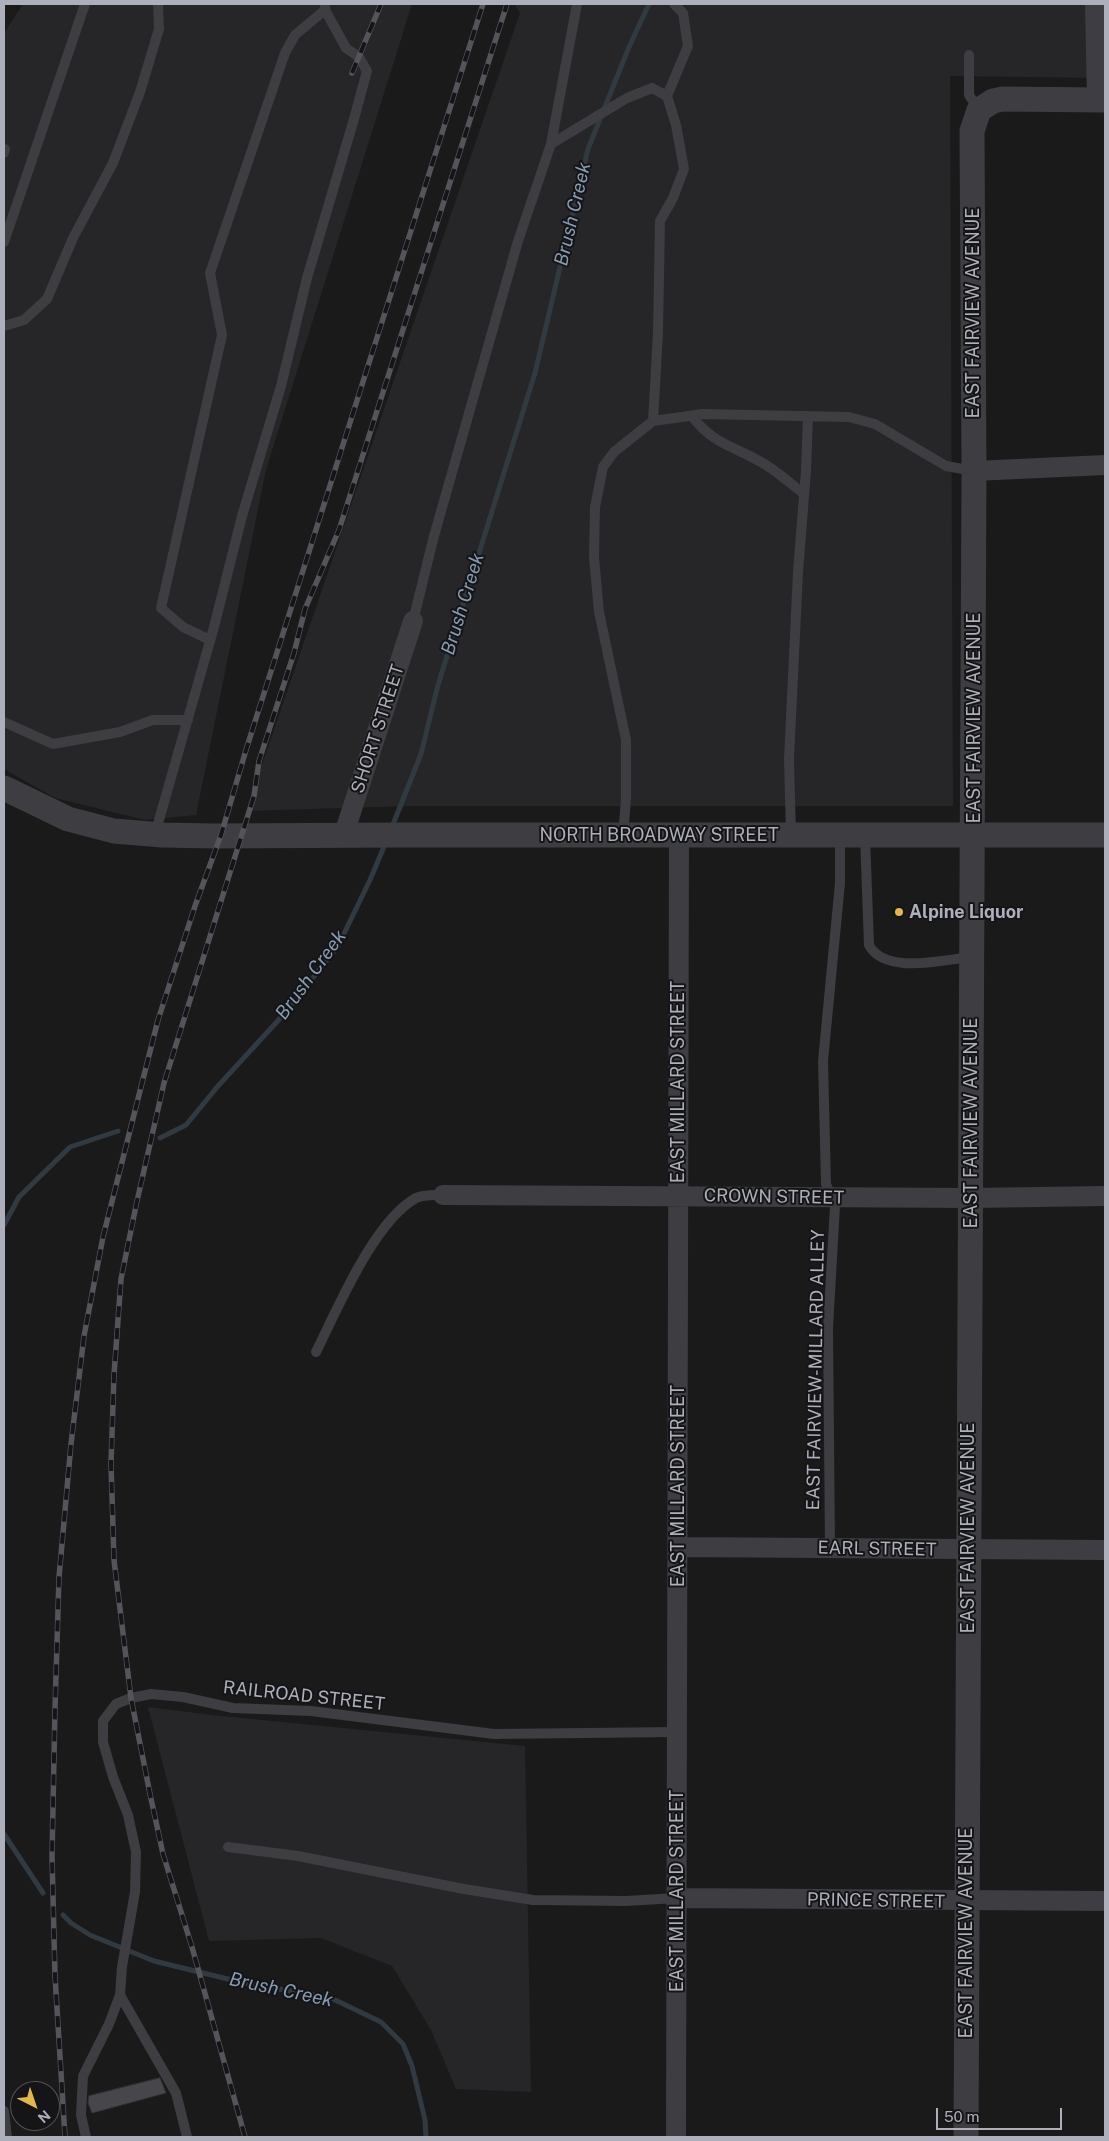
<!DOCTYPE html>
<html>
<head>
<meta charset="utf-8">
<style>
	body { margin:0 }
	#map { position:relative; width:1109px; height:2141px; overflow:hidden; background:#1a1a1b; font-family:"Public Sans",sans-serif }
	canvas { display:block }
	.frame { position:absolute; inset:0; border:5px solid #adb0ba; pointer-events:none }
	.north { position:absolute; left:10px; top:2081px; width:50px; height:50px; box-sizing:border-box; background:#151517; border:1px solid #525358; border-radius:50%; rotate:139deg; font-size:14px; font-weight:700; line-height:20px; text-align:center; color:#adb0ba }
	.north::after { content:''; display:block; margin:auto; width:18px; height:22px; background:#e4b749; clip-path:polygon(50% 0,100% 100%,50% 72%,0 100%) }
	.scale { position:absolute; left:936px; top:2108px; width:126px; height:22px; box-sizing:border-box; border:2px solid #adb0ba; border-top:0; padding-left:6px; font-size:15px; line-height:18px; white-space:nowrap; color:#adb0ba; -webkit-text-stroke:4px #151517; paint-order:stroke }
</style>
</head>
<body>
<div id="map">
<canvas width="1109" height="2141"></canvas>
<div class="frame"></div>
<div class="north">N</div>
<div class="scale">50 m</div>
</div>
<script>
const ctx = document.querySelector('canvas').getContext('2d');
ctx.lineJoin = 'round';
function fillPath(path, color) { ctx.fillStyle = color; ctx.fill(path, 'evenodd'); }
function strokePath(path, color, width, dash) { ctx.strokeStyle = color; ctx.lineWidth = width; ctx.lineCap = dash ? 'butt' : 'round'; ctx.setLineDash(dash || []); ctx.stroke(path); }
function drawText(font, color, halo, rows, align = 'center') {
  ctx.font = font + ' "Public Sans",sans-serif'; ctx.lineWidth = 4; ctx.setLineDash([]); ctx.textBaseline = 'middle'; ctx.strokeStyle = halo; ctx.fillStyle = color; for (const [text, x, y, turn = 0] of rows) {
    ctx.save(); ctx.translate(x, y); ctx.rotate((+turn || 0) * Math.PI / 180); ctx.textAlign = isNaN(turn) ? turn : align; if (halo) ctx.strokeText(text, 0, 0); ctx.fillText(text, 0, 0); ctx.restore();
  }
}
fillPath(new Path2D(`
	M23,4H412L266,470L196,815L145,820L55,798L4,769V33Z
	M514,4H1102L1103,78L950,76L953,806H407L246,811L520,13Z
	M148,1707L212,1715L525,1746L531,2092L456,2089L431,2030L392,1966L321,1938L209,1941Z`), '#262628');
strokePath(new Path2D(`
	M392,827L421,754L438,685L535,373L588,149L629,47L649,4
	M160,1138L186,1125L218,1086L285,1013L338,946L370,880L386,842
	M4,1225L19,1197L70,1147L118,1131
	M4,1834L43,1893
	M63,1915L71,1923L90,1935L154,1961L244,1983L331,1998L381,2022L403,2044L412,2066L425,2120L426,2137`), '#323a41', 5);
const building = new Path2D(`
	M160,2078L166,2093L92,2113L88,2103L89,2096Z`);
fillPath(building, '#47474b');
strokePath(building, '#343437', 1);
strokePath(new Path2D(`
	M969,55V95L979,110
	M667,96L688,46L683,13L674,4
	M551,144L627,98L652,88L667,96L676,125L684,169L673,198L660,221L658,333L653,421
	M4,153L5,149
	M4,242L85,4
	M4,326L24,320L47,299L73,238L113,163L140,92L159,29L158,4
	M692,416C714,446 736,446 766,465C779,473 791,484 803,493
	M413,621L434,536L518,241L551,144L577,4
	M210,640L183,627L161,608L222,335L210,273L285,53L295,35L325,10
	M4,722L53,744L120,732L153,720H188
	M155,834L214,627L242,516L281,386L307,278L354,119L367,71L359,57L346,48L325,10V4
	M623,835L626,799V740L599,612L594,557L595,507L603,467L614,452L653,421L703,414L849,417L875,424L946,466L974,471
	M791,835L789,759L798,572L806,471L808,416
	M865,836L869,945C885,975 943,960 971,957
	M316,1352C337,1310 374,1221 416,1198C424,1194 434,1195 443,1195
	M830,1548L828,1328L835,1206L826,1184L823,1061L840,883V836
	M228,1847L298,1856L464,1889L533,1900L626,1901L677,1898
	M120,1995L176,2093L187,2137
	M4,2111L7,2137
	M86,2137L81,2115L83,2076L109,2024L120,1995L122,1967L135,1892L136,1852L128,1815L113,1777L103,1742V1721L116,1704L131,1698L151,1694L183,1697L233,1708L311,1711L494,1734L677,1732`), '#3d3d42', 10);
strokePath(new Path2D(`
	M1095,4L1097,100
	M974,471L1105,465
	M343,837L413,621
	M443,1195L971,1198L1105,1196
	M679,1547L1105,1550
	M677,1898L1105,1901
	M676,2137C678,1703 677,1270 679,836`), '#3d3d42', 20);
strokePath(new Path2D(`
	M4,788L68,819L114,831L162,835L213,836L402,835H1105
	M966,2137L974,471L972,131L979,110L993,101L1003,99L1105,100`), '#3d3d42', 25);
const rail = new Path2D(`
	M352,73L381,4
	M65,2137L55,1976L52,1856L55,1709L59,1577L71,1444L84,1336L103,1237L158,1020L195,906L221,835L246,750L483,4
	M245,2137L192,1947L163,1854L150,1794L131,1698L114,1560L111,1464L114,1375L121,1279L137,1201L164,1083L254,796L259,761L294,653L305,609L339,530L507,4`);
strokePath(rail, '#54555b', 5.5);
strokePath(rail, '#151517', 4, [11]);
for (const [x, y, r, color] of [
	[899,912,5,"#e4b749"]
]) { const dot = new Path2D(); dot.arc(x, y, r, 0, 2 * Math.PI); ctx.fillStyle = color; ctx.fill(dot); strokePath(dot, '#151517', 2); }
drawText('18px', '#adb0ba', '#151517', [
	["EAST FAIRVIEW AVENUE",973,313,-90],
	["EAST FAIRVIEW AVENUE",974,718,-90],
	["SHORT STREET",378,729,-72],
	["NORTH BROADWAY STREET",659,835],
	["EAST MILLARD STREET",678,1082,-90],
	["EAST FAIRVIEW AVENUE",971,1123,-90],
	["CROWN STREET",774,1197,1],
	["EAST FAIRVIEW-MILLARD ALLEY",816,1370,-89],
	["EAST MILLARD STREET",678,1486,-90],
	["EAST FAIRVIEW AVENUE",968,1528,-90],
	["EARL STREET",877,1549,1],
	["RAILROAD STREET",304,1696,6],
	["EAST MILLARD STREET",677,1891,-90],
	["PRINCE STREET",876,1901,1],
	["EAST FAIRVIEW AVENUE",966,1933,-90]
]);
drawText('bold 18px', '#adb0ba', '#151517', [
	["Alpine Liquor",909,912]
], 'left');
drawText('italic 19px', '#879cb2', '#151517', [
	["Brush Creek",573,214,-77],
	["Brush Creek",463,604,-73],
	["Brush Creek",311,975,-54],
	["Brush Creek",281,1990,12]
]);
</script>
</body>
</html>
